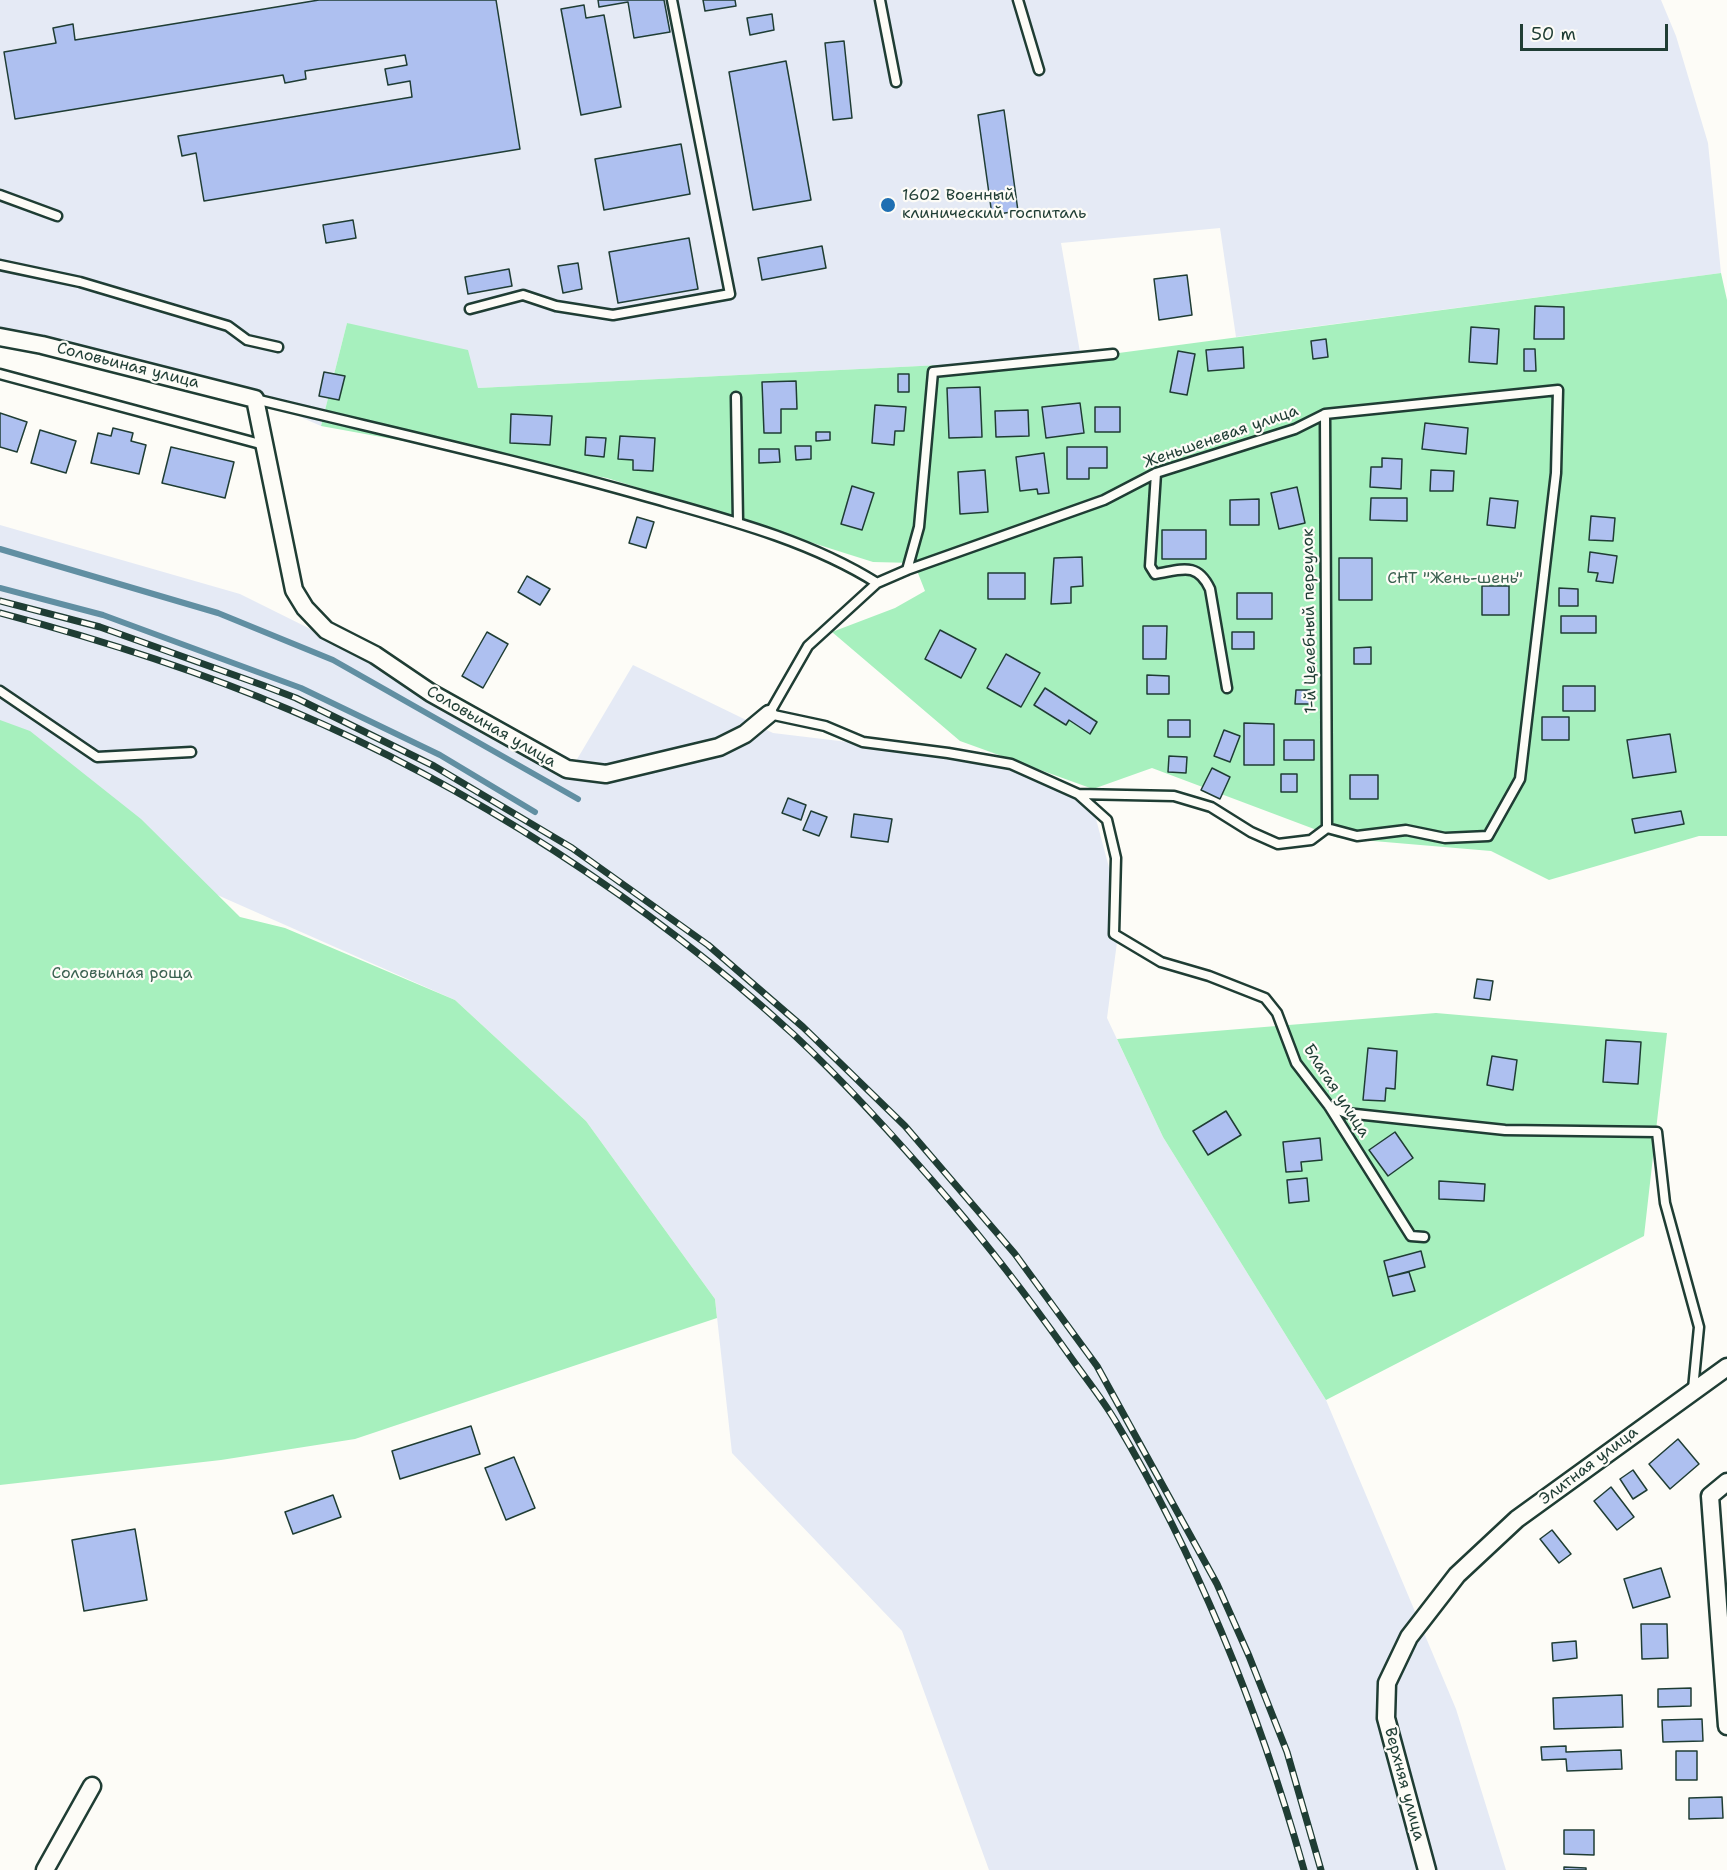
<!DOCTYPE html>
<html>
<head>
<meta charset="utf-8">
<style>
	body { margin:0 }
	#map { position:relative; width:1727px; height:1870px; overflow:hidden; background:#fdfcf7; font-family:"Shantell Sans",sans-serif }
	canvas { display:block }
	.scale { position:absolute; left:1520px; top:24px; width:148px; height:27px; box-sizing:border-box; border:3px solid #1f3d34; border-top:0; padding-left:8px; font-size:18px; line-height:21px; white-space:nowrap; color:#1f3d34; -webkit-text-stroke:4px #fdfcf7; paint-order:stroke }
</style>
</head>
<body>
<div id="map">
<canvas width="1727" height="1870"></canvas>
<div class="scale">50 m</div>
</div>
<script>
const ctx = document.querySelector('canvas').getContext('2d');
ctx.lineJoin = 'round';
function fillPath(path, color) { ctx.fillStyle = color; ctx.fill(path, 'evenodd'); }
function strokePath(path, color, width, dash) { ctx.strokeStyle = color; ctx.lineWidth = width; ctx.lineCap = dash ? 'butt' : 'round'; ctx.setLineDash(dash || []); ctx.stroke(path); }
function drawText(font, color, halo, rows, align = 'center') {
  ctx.font = font + ' "Shantell Sans",sans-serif'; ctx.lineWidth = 4.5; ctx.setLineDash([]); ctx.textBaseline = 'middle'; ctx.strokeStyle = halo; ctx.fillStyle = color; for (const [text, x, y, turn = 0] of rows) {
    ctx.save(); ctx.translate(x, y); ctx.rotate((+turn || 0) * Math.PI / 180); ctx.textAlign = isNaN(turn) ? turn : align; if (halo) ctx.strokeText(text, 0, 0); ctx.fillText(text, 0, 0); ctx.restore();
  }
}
fillPath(new Path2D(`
	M0,0H1661L1676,36L1708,143L1721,273L1236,337L1220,228L1061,243L1081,358L478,388L347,323L321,426L273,405L89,349L0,330Z
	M0,525L240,594L576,761L633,665L773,733L956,755L1089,793L1121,912L1107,1018L1163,1137L1326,1400L1456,1709L1506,1870H989L902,1631L732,1453L715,1299L586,1121L455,1000L206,890L0,854Z`), '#e5eaf5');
fillPath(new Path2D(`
	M1721,273L1727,300V836H1699L1549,880L1491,851L1338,838L1152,768L1093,789L960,741L832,632L895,608L925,591L914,563L873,562L607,478L321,426L347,323L468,350L478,388L1081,358Z
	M0,720L30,731L141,819L240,917L285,928L455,1000L586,1121L715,1299L717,1318L355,1439L221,1460L0,1485Z
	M1436,1013L1667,1033L1644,1236L1326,1400L1163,1137L1117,1039Z`), '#a7f0be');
strokePath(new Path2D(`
	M0,549L218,613L333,660L578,799
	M0,588L103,615L301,688L440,755L535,812`), '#618fa2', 6);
const building = new Path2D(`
	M319,0H496L520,149L204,201L196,153L182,156L178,136L412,97L410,81L388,85L385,69L407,65L405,55L305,71L306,79L285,83L283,75L15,119L4,52L56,43L53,28L73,24L75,40Z
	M598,0H664L670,32L634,38L628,2L599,7Z
	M703,0H735L736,6L705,11Z
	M584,5L586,18L604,15L621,107L581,115L561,9Z
	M772,14L774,30L750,35L747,18Z
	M844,41L852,118L833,120L825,43Z
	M786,61L811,200L753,210L729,72Z
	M1004,110L1018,211L992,215L978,115Z
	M681,144L690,194L604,210L595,159Z
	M353,220L356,238L326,243L323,225Z
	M689,238L698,289L618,303L609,252Z
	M822,246L826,268L762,280L758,258Z
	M578,263L582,289L563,293L558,266Z
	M509,269L512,286L468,294L465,277Z
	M1187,275L1192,315L1159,320L1154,279Z
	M1535,306L1564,307V339H1534Z
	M1471,327L1499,329L1497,364L1469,362Z
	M1326,339L1328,357L1313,359L1311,341Z
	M1243,347L1244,368L1208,371L1206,350Z
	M1524,349H1535L1536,371H1524Z
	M1178,351L1195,354L1187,395L1170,392Z
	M324,372L345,376L339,400L319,396Z
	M898,374H909V392H898Z
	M796,381L797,409H781V433H764L762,382Z
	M980,387L982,437L949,438L947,388Z
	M1080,403L1084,433L1046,438L1042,407Z
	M875,405L906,407L904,431H895L894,445L872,443Z
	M1095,407H1120V432H1095Z
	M1028,410L1029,436L996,437L995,411Z
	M0,413L27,422L17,452L0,447Z
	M511,414L552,416L550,445L510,443Z
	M1425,423L1468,428L1466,454L1422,449Z
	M113,428L133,433L131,441L146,445L139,474L91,463L98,433L111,436Z
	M40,430L76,441L66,473L31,463Z
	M816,432H830V440L816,441Z
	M620,436L655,438L653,471L633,470V460L618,459Z
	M586,437L606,438L604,457L585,455Z
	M795,446H811V459L796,460Z
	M171,447L234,462L225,498L162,483Z
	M1067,447H1107V468H1089V479H1067Z
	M759,449H779L780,462L759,463Z
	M1044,453L1049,493L1038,494L1037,489L1020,491L1016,457Z
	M1382,458L1402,459L1401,489L1370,487L1371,467H1382Z
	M985,470L988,512L960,514L958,472Z
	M1431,470L1454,471L1453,491H1430Z
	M852,486L874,493L862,530L841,524Z
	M1297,487L1305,523L1279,529L1271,493Z
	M1371,498H1407V521L1370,520Z
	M1490,498L1518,501L1515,528L1487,525Z
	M1259,499V525H1230V500Z
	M1591,516L1615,518L1613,541L1589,540Z
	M637,517L654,522L646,548L629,543Z
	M1162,530H1206V559H1162Z
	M1590,552L1617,556L1613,583L1596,581L1598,573L1588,572Z
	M1082,557L1083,586L1071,587V603L1051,604L1054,558Z
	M1339,558H1372V600H1339Z
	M988,573H1025V599H988Z
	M527,576L550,589L540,605L518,592Z
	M1482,586H1509V615H1482Z
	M1559,588L1578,589V606H1559Z
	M1237,593H1272V619H1237Z
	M1561,616H1596V633H1561Z
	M1143,626H1167L1166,659H1143Z
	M940,630L976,649L961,678L925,659Z
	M487,632L508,644L483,688L462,676Z
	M1232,632H1254V649H1232Z
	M1371,647V664H1354V648Z
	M1006,654L1040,673L1021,707L987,688Z
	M1147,675L1169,676V694H1147Z
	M1563,686H1595V711H1563Z
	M1045,688L1097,722L1090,734L1069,720L1066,725L1034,705Z
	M1296,690H1310V704H1295Z
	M1542,717H1569V740H1542Z
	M1168,720H1190V737H1168Z
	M1244,723L1274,724V765H1244Z
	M1224,730L1240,736L1230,762L1214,756Z
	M1670,734L1676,772L1633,778L1627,740Z
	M1284,740H1314V760H1284Z
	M1169,756L1187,757L1186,773L1168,772Z
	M1212,768L1230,777L1220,799L1201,790Z
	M1281,774H1297V792H1281Z
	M1350,775H1378V799H1350Z
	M788,798L806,805L801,820L782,813Z
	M811,811L827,817L819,836L803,830Z
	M1681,811L1684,824L1635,833L1632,819Z
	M854,814L892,819L888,842L851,837Z
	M1477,979L1493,981L1490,1000L1474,998Z
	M1606,1040L1641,1042L1638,1084L1603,1082Z
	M1368,1048L1397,1051L1395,1089L1386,1088L1385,1101L1363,1100Z
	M1492,1056L1517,1060L1513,1090L1487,1085Z
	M1226,1111L1241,1135L1208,1155L1193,1131Z
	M1395,1132L1413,1158L1388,1176L1369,1150Z
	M1320,1138L1322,1160L1301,1162L1302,1171L1286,1172L1283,1142Z
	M1307,1178L1309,1201L1289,1203L1287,1180Z
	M1439,1181L1485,1184L1484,1201L1439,1199Z
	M1421,1251L1425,1267L1388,1277L1384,1261Z
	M1409,1272L1415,1291L1393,1296L1388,1277Z
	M471,1426L480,1454L400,1479L392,1451Z
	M1678,1439L1699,1464L1670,1489L1649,1464Z
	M514,1457L535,1508L506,1520L485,1468Z
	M1633,1470L1647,1490L1633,1499L1620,1479Z
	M1611,1487L1634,1517L1617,1530L1594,1501Z
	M333,1495L341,1517L293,1534L285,1512Z
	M135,1529L147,1600L84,1611L72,1540Z
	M1552,1530L1571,1554L1559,1563L1540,1539Z
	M1661,1568L1670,1597L1633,1608L1624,1579Z
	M1641,1624H1667L1668,1658L1642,1659Z
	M1576,1641L1577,1658L1553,1661L1552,1643Z
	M1691,1688V1706L1658,1707V1689Z
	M1622,1695L1623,1727L1554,1729L1553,1698Z
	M1702,1719L1703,1741L1663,1742L1662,1720Z
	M1566,1746V1752L1621,1750L1622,1769L1567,1771L1566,1759L1542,1760L1541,1747Z
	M1676,1751H1697V1780H1676Z
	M1722,1797L1723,1818L1689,1819V1798Z
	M1564,1830H1594V1855L1564,1854Z
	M1564,1867L1586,1868V1870H1564Z`);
fillPath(building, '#aec0f0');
strokePath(building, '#1f3d34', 1.5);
const lane = new Path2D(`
	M880,0L896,82
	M1018,0L1039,70
	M0,195L57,216
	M0,265L80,282L228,326L247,340L278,347
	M470,309L523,295L556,306L613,315L730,294L672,0
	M0,374L264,445
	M1558,390L1556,473L1520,779L1488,836L1445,838L1406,830L1357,836L1327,828L1311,840L1278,844L1251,832L1211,807L1174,796L1078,794L1011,764L948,753L863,742L825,726L769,714L808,646L877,583L907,570L1104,500L1156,473L1295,429L1325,414Z
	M736,397L738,522
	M255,399C386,431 518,460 648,497C726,519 809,540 877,583
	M1325,414L1327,828
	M1156,473L1150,566L1155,574C1181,570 1197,561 1210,589L1227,688
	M907,570L919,527L933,372L1113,354
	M0,691L97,757L191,752
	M1078,794L1107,820L1116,858L1114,934L1161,962L1209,976L1265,998L1277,1013L1296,1063L1329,1106L1411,1236L1424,1237
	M1329,1106L1346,1113L1505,1130L1657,1132L1665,1203L1699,1327L1693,1389`);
const street = new Path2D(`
	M0,337L42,345L255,399L294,590L305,608L326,630L375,655L431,693L567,769L606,774L719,747L745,734L769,714
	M1727,1482L1710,1496L1727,1726
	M45,1870L92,1786
	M1427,1870L1386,1718L1387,1683L1409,1637L1457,1575L1517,1519L1727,1367`);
strokePath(lane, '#1f3d34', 13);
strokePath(street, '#1f3d34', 21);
strokePath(lane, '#fdfcf7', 8);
strokePath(street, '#fdfcf7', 16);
const rail = new Path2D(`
	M0,601L100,627L262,685L296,698L434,766L572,848L708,945L803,1027L905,1126L1015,1254L1097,1366L1217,1584L1249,1656L1287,1752L1321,1870
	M0,613C98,639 196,670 290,710C468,785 650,903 793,1034C849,1086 900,1143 950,1201C992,1250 1030,1300 1067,1352C1083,1375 1102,1398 1116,1422C1199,1561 1260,1714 1304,1870`);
strokePath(rail, '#1f3d34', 7);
strokePath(rail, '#fdfcf7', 4.5, [14]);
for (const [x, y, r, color] of [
	[888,205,8,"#1f6fb2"]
]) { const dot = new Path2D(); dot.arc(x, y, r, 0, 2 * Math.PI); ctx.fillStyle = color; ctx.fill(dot); strokePath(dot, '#fdfcf7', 2); }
drawText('16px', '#1f3d34', '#fdfcf7', [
	["1602 Военный",902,196],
	["клинический госпиталь",902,214]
], 'left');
drawText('16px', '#1f3d34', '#fdfcf7', [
	["Соловьиная улица",128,366,14],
	["Женьшеневая улица",1221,437,-19],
	["1-й Целебный переулок",1310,621,-91],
	["Соловьиная улица",491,727,30],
	["Благая улица",1336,1091,57],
	["Элитная улица",1589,1466,-37],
	["Верхняя улица",1404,1784,75]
]);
drawText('16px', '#3a6150', '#fdfcf7', [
	["СНТ \"Жень-шень\"",1455,579],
	["Соловьиная роща",122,974]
]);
</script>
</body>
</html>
